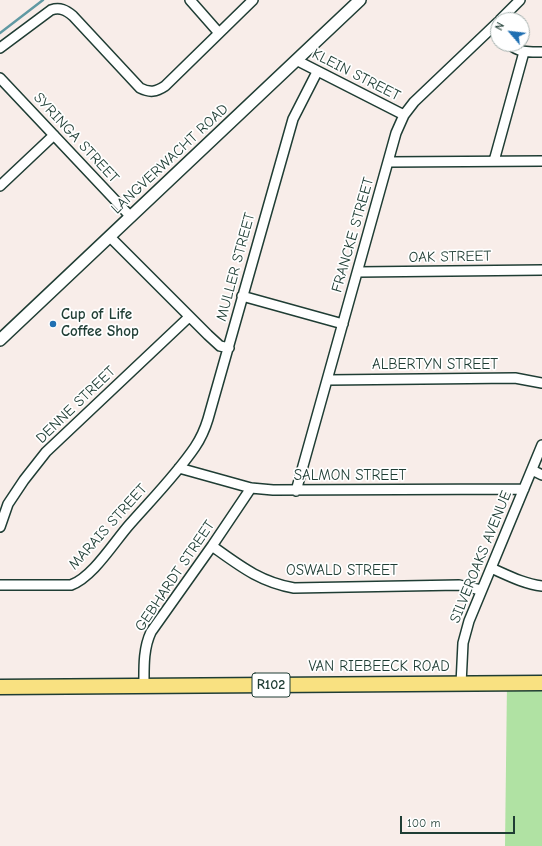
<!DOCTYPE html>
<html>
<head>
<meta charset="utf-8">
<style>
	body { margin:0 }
	#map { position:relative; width:542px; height:846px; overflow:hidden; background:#f8ede9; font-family:"Comic Neue",sans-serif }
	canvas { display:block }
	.north { position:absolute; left:490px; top:12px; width:40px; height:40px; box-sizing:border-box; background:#fff; border:1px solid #a5b1ae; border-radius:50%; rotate:298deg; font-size:11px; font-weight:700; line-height:16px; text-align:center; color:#1f3d34 }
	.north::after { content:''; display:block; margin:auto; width:14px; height:18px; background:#1f6fb2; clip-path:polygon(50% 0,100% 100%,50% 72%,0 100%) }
	.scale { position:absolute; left:400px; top:816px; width:115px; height:18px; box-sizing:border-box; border:2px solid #1f3d34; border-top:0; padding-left:5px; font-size:12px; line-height:14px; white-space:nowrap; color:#1f3d34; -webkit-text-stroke:3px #fff; paint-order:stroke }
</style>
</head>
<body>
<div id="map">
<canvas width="542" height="846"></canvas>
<div class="north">N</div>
<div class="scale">100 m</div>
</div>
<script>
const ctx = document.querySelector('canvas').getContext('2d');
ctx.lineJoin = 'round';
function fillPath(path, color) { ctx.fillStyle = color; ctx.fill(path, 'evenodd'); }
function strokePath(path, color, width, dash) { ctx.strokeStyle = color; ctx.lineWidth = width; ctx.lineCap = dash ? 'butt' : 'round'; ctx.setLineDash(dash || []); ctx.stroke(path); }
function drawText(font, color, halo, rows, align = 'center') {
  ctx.font = font + ' "Comic Neue",sans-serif'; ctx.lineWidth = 3.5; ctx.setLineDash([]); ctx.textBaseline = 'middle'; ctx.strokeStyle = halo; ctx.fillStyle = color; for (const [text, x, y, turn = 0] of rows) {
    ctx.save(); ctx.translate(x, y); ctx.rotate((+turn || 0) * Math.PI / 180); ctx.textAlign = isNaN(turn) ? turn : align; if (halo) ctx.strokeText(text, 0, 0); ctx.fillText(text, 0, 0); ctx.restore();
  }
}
fillPath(new Path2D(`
	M507,683H542V846H505Z`), '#b0e2a3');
strokePath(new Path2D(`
	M0,33L43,0`), '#6099a3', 2.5);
const minor = new Path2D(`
	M190,0L219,33
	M500,20L520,0
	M509,44C519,53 530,52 542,52
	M0,48L51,10C60,7 66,10 73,16L140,88C150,93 156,92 165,86L253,0
	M296,60L404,115
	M0,78L131,217
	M494,161L524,52
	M388,162L542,161
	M0,186L54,135
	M110,237L208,335L220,346L229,348
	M358,272L542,270
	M242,296L343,324
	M328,380L515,378L542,383
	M179,468L251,488L273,490L524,489
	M532,470L542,475
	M296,491L396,133L404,115L414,102L498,22
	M0,527L8,504L24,480L46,452L189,317
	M212,546C240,566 260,582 294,588L459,585L481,590
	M491,568C507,575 524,584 542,586
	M0,585H71C93,577 114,542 130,524C152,499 176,475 195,447C201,438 205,429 208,419L293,119L317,72
	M461,684L463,643L469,621L542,445
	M144,686C144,668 143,649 151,632L212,546L251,488`);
const tertiary = new Path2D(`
	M0,340L360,0`);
const primary = new Path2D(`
	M0,687L542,683`);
strokePath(minor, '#1f3d34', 12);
strokePath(tertiary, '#1f3d34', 14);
strokePath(primary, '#1f3d34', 17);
strokePath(minor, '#fff', 9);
strokePath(tertiary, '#fff', 11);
strokePath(primary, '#f9e181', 14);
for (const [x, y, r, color] of [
	[53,324,4,"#1f6fb2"]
]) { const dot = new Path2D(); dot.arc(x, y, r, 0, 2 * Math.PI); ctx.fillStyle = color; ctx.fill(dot); strokePath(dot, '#fff', 1.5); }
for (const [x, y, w] of [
	[271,685,38]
]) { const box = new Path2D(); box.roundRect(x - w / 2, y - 12, w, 24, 3); ctx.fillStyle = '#fff'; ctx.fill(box); strokePath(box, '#1f3d34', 1); }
drawText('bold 14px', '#1f3d34', null, [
	["R102",271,685]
]);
drawText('15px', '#1f3d34', '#fff', [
	["KLEIN STREET",356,75,27],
	["SYRINGA STREET",76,138,47],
	["LANGVERWACHT ROAD",170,159,-43],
	["FRANCKE STREET",353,235,-74],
	["OAK STREET",450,257,-1],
	["MULLER STREET",236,267,-75],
	["ALBERTYN STREET",435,365],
	["DENNE STREET",76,405,-44],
	["SALMON STREET",350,476],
	["MARAIS STREET",108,527,-48],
	["SILVEROAKS AVENUE",481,557,-68],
	["OSWALD STREET",342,571],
	["GEBHARDT STREET",175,576,-56],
	["VAN RIEBEECK ROAD",379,667]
]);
drawText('bold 15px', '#1f3d34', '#fff', [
	["Cup of Life",61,315],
	["Coffee Shop",61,332]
], 'left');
</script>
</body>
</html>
